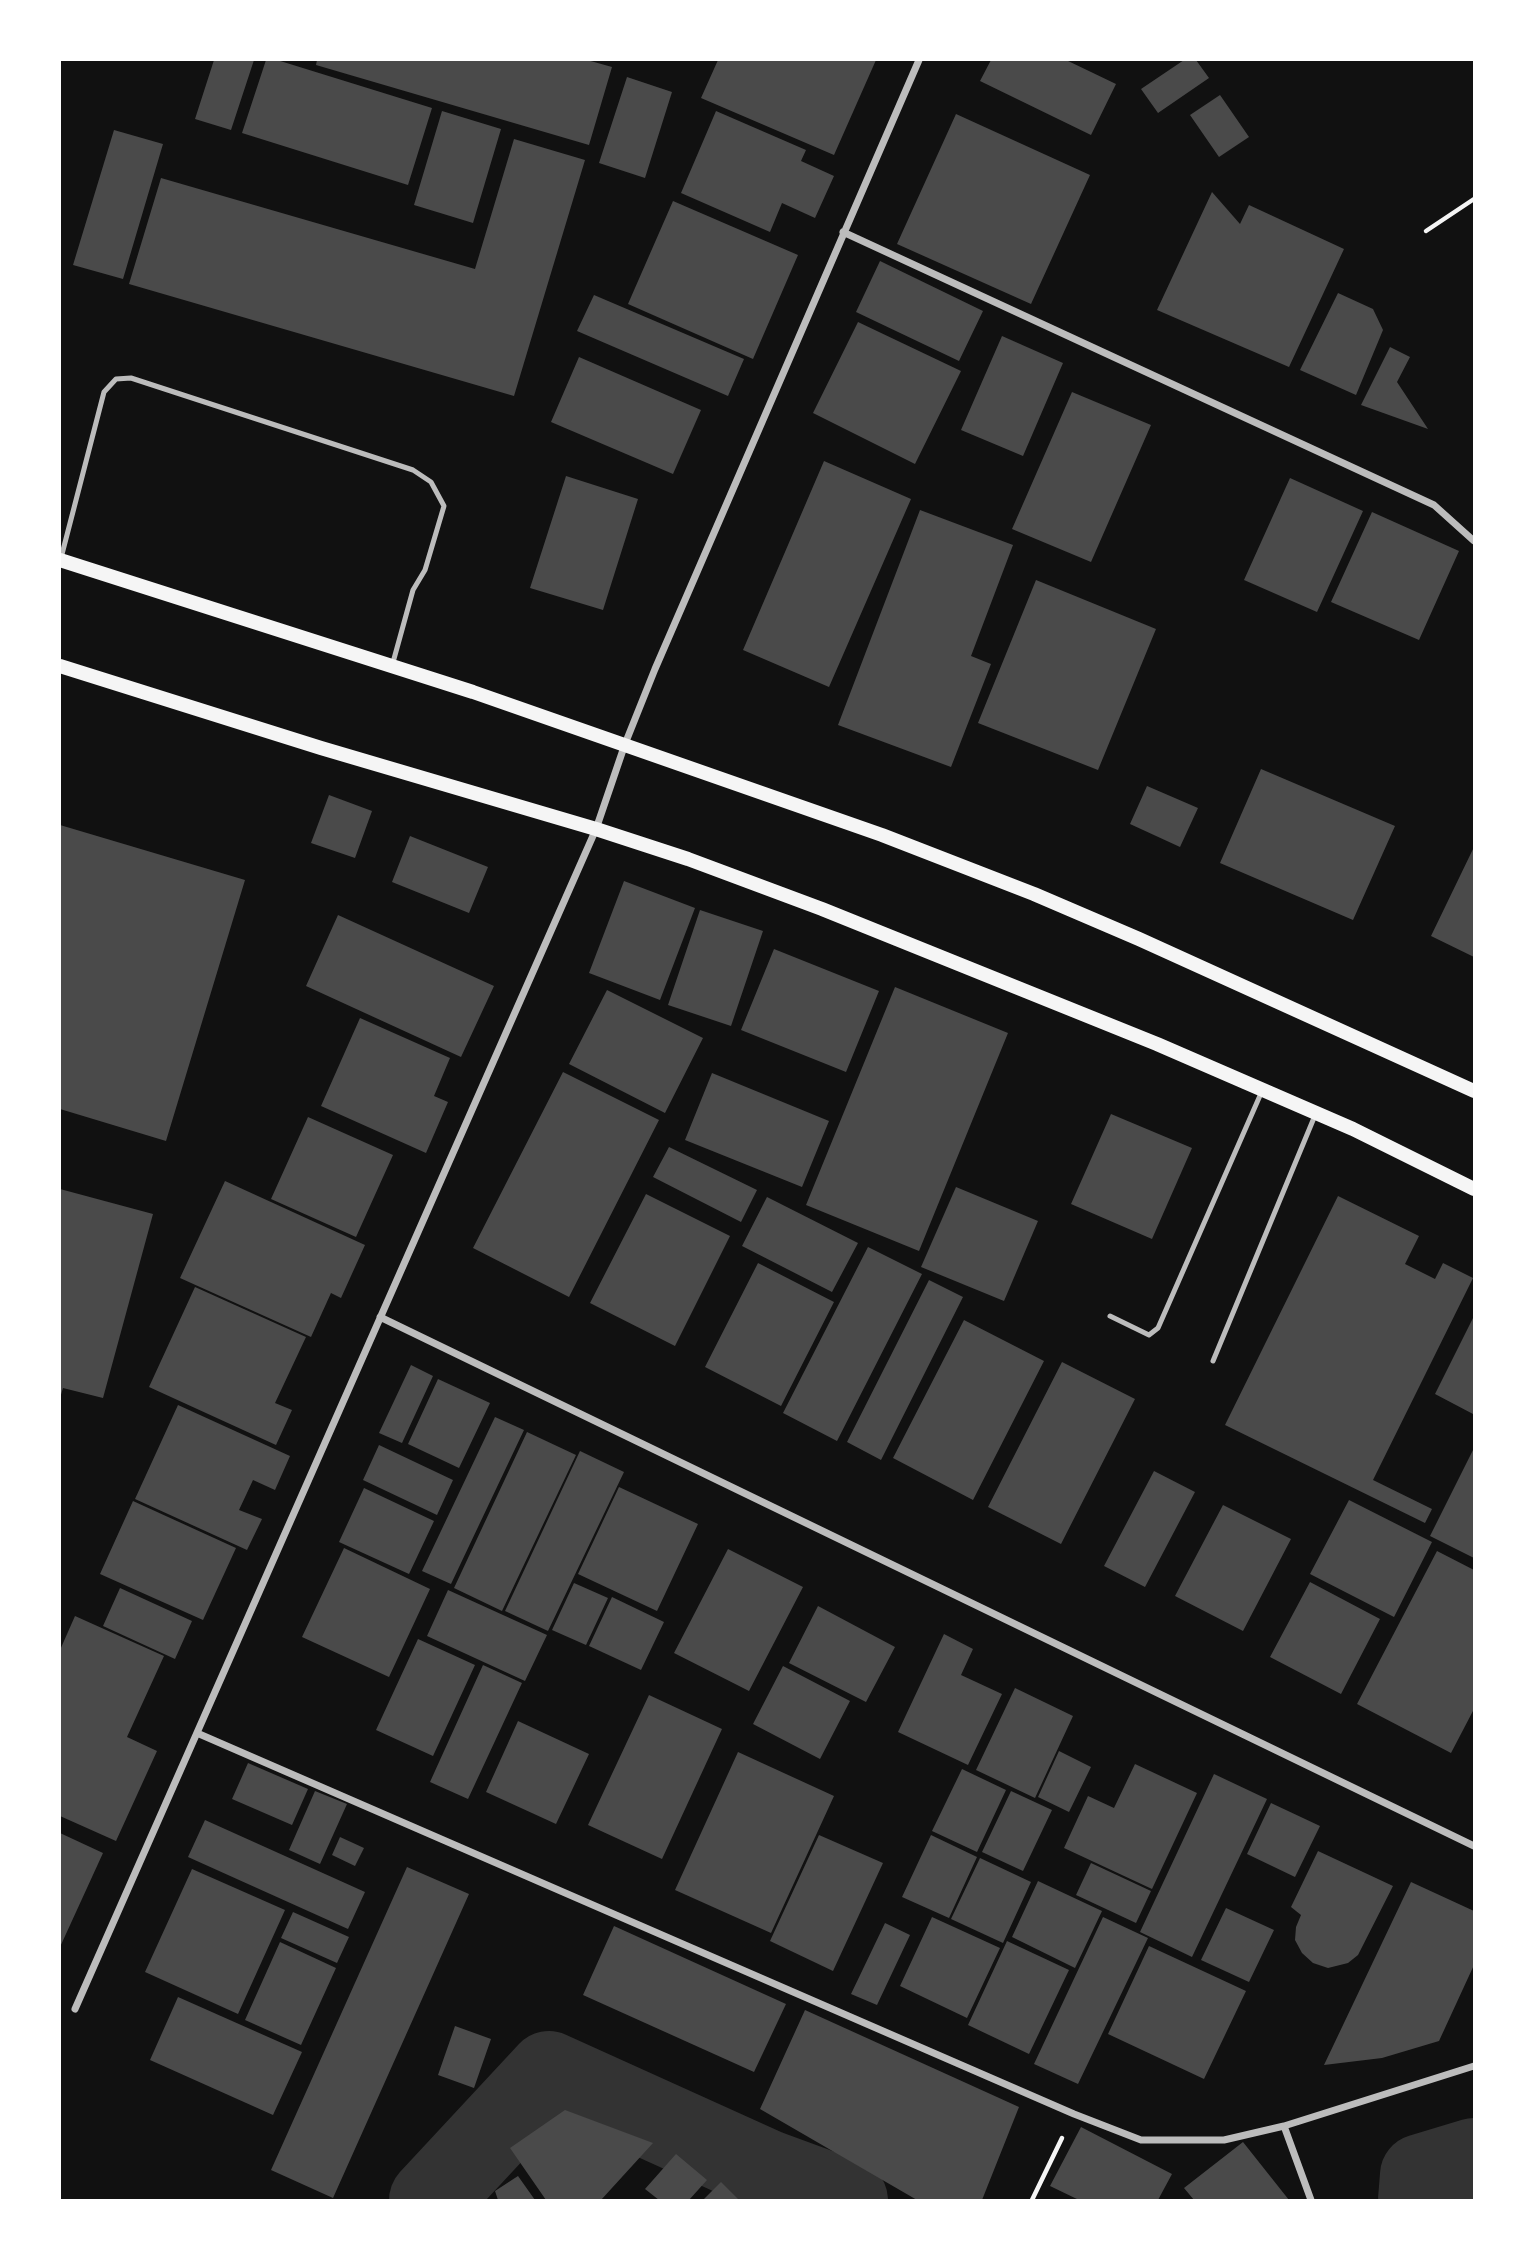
<!DOCTYPE html>
<html>
<head>
<meta charset="utf-8">
<style>
	body { margin:0 }
	#map { position:relative; width:1534px; height:2260px; overflow:hidden; background:#111; font-family:"Fira Sans",sans-serif }
	canvas { display:block }
	.frame { position:absolute; inset:0; border:61px solid #fff; pointer-events:none }
</style>
</head>
<body>
<div id="map">
<canvas width="1534" height="2260"></canvas>
<div class="frame"></div>
</div>
<script>
const ctx = document.querySelector('canvas').getContext('2d');
ctx.lineJoin = 'round';
function strokePath(path, color, width, dash) { ctx.strokeStyle = color; ctx.lineWidth = width; ctx.lineCap = dash ? 'butt' : 'round'; ctx.setLineDash(dash || []); ctx.stroke(path); }
function fillPath(path, color) { ctx.fillStyle = color; ctx.fill(path, 'evenodd'); }
strokePath(new Path2D(`
	M430,2200L549,2072L768,2171L847,2200
	M1419,2200L1421,2175L1474,2159`), '#333', 82);
fillPath(new Path2D(`
	M214,60H254L231,130L195,119Z
	M266,60H277L432,108L408,185L242,133Z
	M317,60H587L612,67L589,145L316,65Z
	M718,60H876L834,155L701,98Z
	M991,60H1066L1116,84L1091,135L980,81Z
	M1184,60H1196L1209,78L1158,113L1141,89Z
	M627,77L672,92L645,178L599,163Z
	M1220,95L1249,137L1219,157L1190,115Z
	M442,111L501,129L473,223L414,205Z
	M716,111L806,150L801,161L834,176L815,218L782,203L770,232L681,193Z
	M956,114L1090,175L1031,304L897,244Z
	M114,130L163,144L123,279L73,265Z
	M514,139L585,160L514,396L129,284L161,178L475,269Z
	M1212,192L1240,224L1249,205L1344,249L1289,367L1157,310Z
	M673,201L798,255L753,359L628,304Z
	M880,261L983,311L959,361L856,312Z
	M1338,293L1373,309L1383,330L1356,395L1300,370Z
	M594,295L744,359L728,396L577,331Z
	M858,322L961,371L915,464L813,413Z
	M1002,336L1063,363L1023,456L961,430Z
	M1390,347L1410,357L1397,382L1428,429L1361,405Z
	M579,357L701,410L673,474L551,422Z
	M1072,392L1151,425L1091,562L1012,529Z
	M824,461L911,499L829,687L743,650Z
	M566,476L638,499L603,610L530,588Z
	M1290,478L1363,511L1317,612L1244,580Z
	M920,510L1013,545L971,656L991,664L951,767L838,725Z
	M1372,512L1459,551L1419,640L1331,602Z
	M1036,580L1156,629L1098,770L978,723Z
	M1261,769L1395,826L1353,920L1220,863Z
	M1147,786L1198,808L1180,847L1130,824Z
	M329,795L372,811L355,858L311,843Z
	M60,825L245,880L166,1141L60,1109Z
	M410,836L488,867L469,913L392,882Z
	M1474,847V957L1431,936Z
	M624,881L695,908L660,1000L589,973Z
	M700,910L763,931L731,1026L668,1005Z
	M338,915L494,986L461,1057L306,986Z
	M774,949L879,991L846,1072L741,1030Z
	M895,987L1008,1033L919,1251L806,1205Z
	M607,990L703,1038L665,1113L569,1064Z
	M360,1018L450,1058L434,1096L448,1102L426,1153L321,1106Z
	M563,1072L659,1120L569,1297L473,1248Z
	M712,1073L829,1121L802,1187L685,1140Z
	M1111,1114L1192,1148L1152,1239L1071,1204Z
	M308,1117L393,1155L356,1237L271,1199Z
	M669,1147L757,1190L741,1222L653,1177Z
	M225,1181L365,1245L341,1298L331,1293L311,1337L180,1278Z
	M956,1187L1038,1221L1004,1301L921,1267Z
	M60,1189L153,1214L103,1398L63,1388L60,1398Z
	M646,1194L730,1236L675,1346L590,1303Z
	M1338,1196L1419,1236L1405,1264L1435,1279L1443,1263L1473,1278L1373,1480L1432,1509L1425,1523L1225,1425Z
	M767,1197L858,1243L832,1292L742,1246Z
	M868,1247L922,1274L837,1441L783,1413Z
	M758,1263L834,1302L781,1406L705,1367Z
	M929,1280L963,1297L881,1460L847,1442Z
	M195,1287L306,1337L275,1403L292,1410L276,1445L149,1387Z
	M1474,1316V1410L1473,1414L1435,1394Z
	M964,1320L1044,1361L973,1500L893,1458Z
	M1062,1362L1135,1399L1061,1544L988,1507Z
	M411,1365L433,1376L402,1443L379,1433Z
	M438,1379L490,1403L459,1468L408,1444Z
	M178,1405L290,1456L275,1490L253,1480L239,1510L262,1519L247,1550L135,1499Z
	M495,1417L524,1430L451,1584L422,1571Z
	M527,1432L576,1455L502,1611L454,1588Z
	M379,1445L453,1480L437,1515L363,1480Z
	M1474,1448V1558L1430,1536Z
	M580,1451L624,1472L548,1631L505,1611Z
	M1154,1471L1195,1492L1145,1587L1104,1566Z
	M619,1487L698,1524L657,1611L578,1574Z
	M364,1488L434,1521L409,1574L339,1542Z
	M1349,1500L1432,1542L1394,1617L1310,1574Z
	M133,1501L236,1548L203,1620L100,1574Z
	M1223,1505L1291,1539L1243,1631L1175,1596Z
	M344,1548L430,1589L389,1677L302,1637Z
	M728,1549L803,1587L749,1691L674,1653Z
	M1437,1551L1474,1570V1709L1451,1753L1357,1704Z
	M1310,1582L1380,1619L1341,1694L1270,1657Z
	M574,1583L608,1598L586,1645L552,1630Z
	M120,1588L192,1621L175,1659L103,1626Z
	M448,1590L547,1635L525,1681L427,1636Z
	M612,1597L664,1622L641,1670L589,1646Z
	M818,1606L895,1647L866,1702L789,1663Z
	M75,1616L164,1656L127,1737L157,1751L116,1841L60,1816V1650Z
	M944,1634L973,1649L961,1675L1002,1694L968,1765L898,1732Z
	M418,1639L475,1665L433,1756L376,1730Z
	M483,1665L522,1683L468,1799L430,1782Z
	M783,1666L850,1701L820,1759L753,1724Z
	M1015,1688L1073,1716L1035,1798L976,1770Z
	M649,1695L722,1729L662,1859L588,1825Z
	M518,1721L589,1754L556,1824L486,1792Z
	M1059,1751L1091,1767L1069,1812L1038,1797Z
	M738,1752L834,1796L771,1933L675,1890Z
	M248,1763L308,1789L292,1825L232,1799Z
	M1135,1764L1197,1793L1152,1889L1064,1848L1088,1796L1114,1808Z
	M962,1769L1006,1790L977,1852L932,1831Z
	M1214,1774L1267,1799L1192,1957L1140,1932Z
	M315,1791L347,1804L320,1864L289,1850Z
	M1011,1791L1052,1810L1023,1871L982,1852Z
	M1271,1803L1320,1826L1295,1877L1247,1854Z
	M205,1820L365,1892L348,1929L188,1857Z
	M60,1833L103,1853L60,1947Z
	M819,1835L883,1863L833,1971L770,1941Z
	M931,1835L977,1857L949,1918L902,1897Z
	M340,1837L364,1848L355,1866L332,1855Z
	M1318,1851L1393,1886L1358,1955L1348,1963L1328,1968L1313,1963L1302,1953L1295,1940L1296,1927L1301,1915L1291,1907Z
	M980,1858L1031,1882L1003,1943L951,1919Z
	M1091,1863L1151,1891L1136,1923L1076,1895Z
	M407,1867L469,1894L333,2198L271,2170Z
	M192,1869L285,1910L238,2014L145,1972Z
	M1038,1881L1102,1911L1075,1968L1012,1937Z
	M1411,1882L1474,1911V1965L1439,2041L1382,2058L1324,2065Z
	M1226,1908L1274,1930L1249,1982L1201,1960Z
	M293,1912L349,1937L337,1963L281,1938Z
	M932,1917L1000,1948L967,2018L900,1986Z
	M1103,1917L1148,1938L1078,2084L1034,2064Z
	M885,1923L910,1935L877,2005L851,1994Z
	M614,1926L786,2004L754,2072L583,1995Z
	M1007,1941L1069,1970L1029,2054L968,2025Z
	M280,1942L336,1968L301,2045L245,2020Z
	M1149,1946L1246,1991L1204,2079L1108,2034Z
	M178,1997L302,2052L273,2115L150,2060Z
	M805,2010L1019,2107L982,2200H917L760,2109Z
	M455,2026L491,2039L474,2088L438,2075Z
	M565,2110L653,2143L601,2200H546L510,2148Z
	M1081,2127L1172,2174L1158,2200H1079L1050,2186Z
	M1243,2142L1289,2200H1194L1184,2188Z
	M676,2154L707,2180L689,2200H659L645,2189Z
	M518,2176L535,2200H498L495,2191Z
	M721,2182L739,2200H703Z`), '#4a4a4a');
strokePath(new Path2D(`
	M1426,231L1474,199
	M1032,2200L1062,2138`), '#f5f5f5', 4.5);
strokePath(new Path2D(`
	M61,558L104,392L116,379L131,378L413,470L431,482L444,506L425,570L413,590L392,666
	M1110,1316L1149,1335L1158,1328L1262,1091
	M1213,1361L1316,1113`), '#bcbcbc', 5);
strokePath(new Path2D(`
	M843,232L1434,505L1474,541
	M380,1317L1474,1846
	M197,1733L1074,2114L1141,2140H1224L1284,2126L1474,2066
	M75,2009L596,829L625,744L655,669L919,60
	M1284,2126L1311,2200`), '#bcbcbc', 7);
strokePath(new Path2D(`
	M60,560L473,692L882,835L1034,894L1139,939L1474,1091
	M60,666L321,748L596,829L688,859L822,909L1157,1044L1353,1129L1474,1189`), '#f5f5f5', 14);
</script>
</body>
</html>
